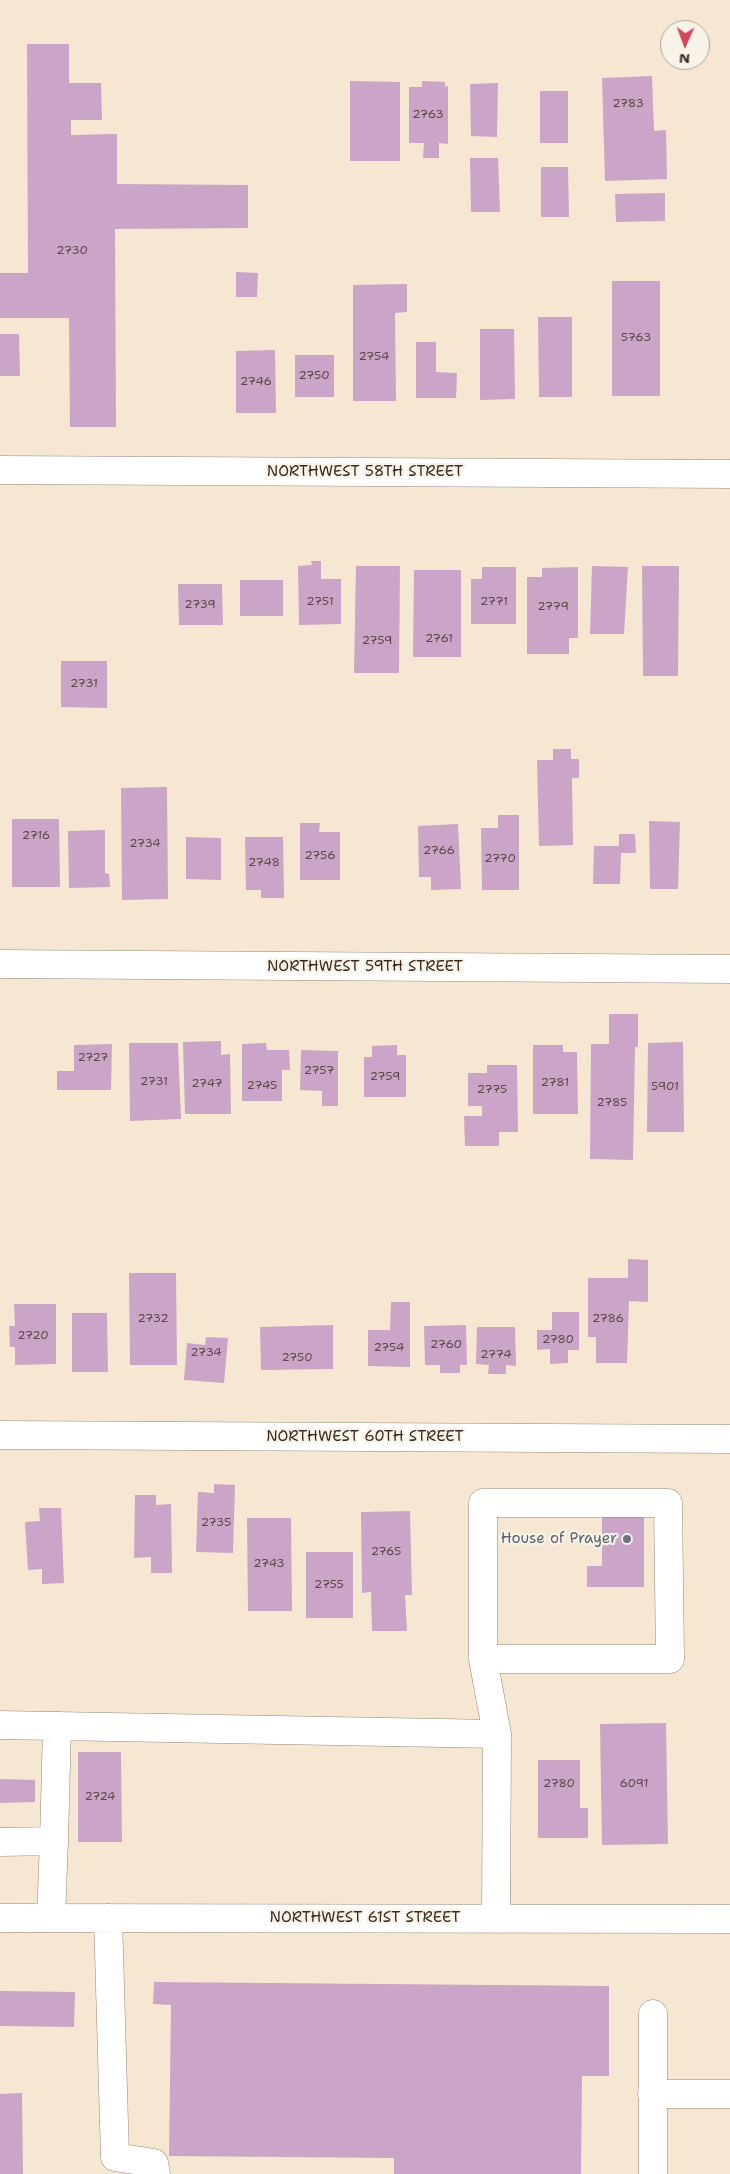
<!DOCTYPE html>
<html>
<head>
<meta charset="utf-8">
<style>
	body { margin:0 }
	#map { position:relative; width:730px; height:2174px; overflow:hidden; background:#f6e7d3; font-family:"Shantell Sans",sans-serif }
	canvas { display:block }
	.north { position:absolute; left:660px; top:20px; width:50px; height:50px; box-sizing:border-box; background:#f7f3e8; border:1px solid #aca397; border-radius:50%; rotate:182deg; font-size:14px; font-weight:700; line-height:20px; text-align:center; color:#3b2a1e }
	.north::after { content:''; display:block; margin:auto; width:18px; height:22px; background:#d1495b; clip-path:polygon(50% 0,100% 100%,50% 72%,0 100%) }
</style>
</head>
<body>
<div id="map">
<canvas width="730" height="2174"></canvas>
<div class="north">N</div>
</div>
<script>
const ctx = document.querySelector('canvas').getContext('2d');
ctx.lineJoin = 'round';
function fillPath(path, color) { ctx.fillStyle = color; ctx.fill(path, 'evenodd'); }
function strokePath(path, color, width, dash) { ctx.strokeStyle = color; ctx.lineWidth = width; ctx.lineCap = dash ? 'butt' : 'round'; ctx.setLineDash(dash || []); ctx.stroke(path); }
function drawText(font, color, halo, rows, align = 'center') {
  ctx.font = font + ' "Shantell Sans",sans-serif'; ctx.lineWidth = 4.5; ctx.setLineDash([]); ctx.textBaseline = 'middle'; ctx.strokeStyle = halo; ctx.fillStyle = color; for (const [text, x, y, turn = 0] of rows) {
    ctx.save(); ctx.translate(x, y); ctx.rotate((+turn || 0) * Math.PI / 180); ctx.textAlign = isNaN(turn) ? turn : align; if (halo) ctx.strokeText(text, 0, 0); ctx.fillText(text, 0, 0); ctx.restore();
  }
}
fillPath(new Path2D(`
	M27,44H69V83H101L102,120H71V135L117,134V184L248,185V228L115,229L116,427H70L69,318H0V273H28Z
	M652,76L654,131L666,130L667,179L605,181L602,78Z
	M350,81L400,82V161H350Z
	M422,81L445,82V87L448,86V144L439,143V158H423L424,143H409V87H422Z
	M498,83L497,137L471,136L470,84Z
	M540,91H568V143H540Z
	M470,158H498L500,212H471Z
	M541,167H568L569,217H541Z
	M665,193V221L616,222L615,194Z
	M236,272L258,273L257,297H236Z
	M612,281H660V396H612Z
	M407,284V312L395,313L396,401H353V285Z
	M538,317H572V397H539Z
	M480,329H514L515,399L480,400Z
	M0,334H19L20,376H0Z
	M416,342H436V372L457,373L456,398H416Z
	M275,350L276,413H236V351Z
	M295,355H334V397H295Z
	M311,561H321V579H341V624L299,625L298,566L312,565Z
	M356,566H400L399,673H354Z
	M592,566L628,567L624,634H590Z
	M642,566H679L678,676H643Z
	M482,567H516V624H471V579H482Z
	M578,567V638H569V654H527V577H542V568Z
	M414,570H461V657H413Z
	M240,580H283V616H240Z
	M178,584H222L223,625H179Z
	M61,661H107V708L61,707Z
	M553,749H571V759H579V778H572L573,845L539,846L537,760H553Z
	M167,787L168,899L122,900L121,788Z
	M498,815H519V890H482L481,828H498Z
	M12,819H59L60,887H12Z
	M649,821L680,822L678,889H650Z
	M300,823H320L319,832H340V880H300Z
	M458,824L461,889L431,890V877H419L418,826Z
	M105,830V873L109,874L110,887L69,888L68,831Z
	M619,834H635L636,853H621L620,884H593L594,846H619Z
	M186,837L221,838V880L186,879Z
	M245,837H283L284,898H261V890H246Z
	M609,1014H638V1047H635L633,1160L590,1159L591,1044H609Z
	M221,1041V1055L230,1054L231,1114H185L183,1042Z
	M683,1042L684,1132H647L648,1043Z
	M129,1043H178L181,1119L130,1121Z
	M266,1043L267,1050H289L290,1070H282V1101H242V1044Z
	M112,1044L111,1090H57V1071H74V1045Z
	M397,1045V1055H406V1097H364V1057H372V1046Z
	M533,1045H563V1052H577L578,1114H533Z
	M301,1050L338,1051V1106H322V1091L300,1090Z
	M487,1065H517L518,1132H499V1146H465L464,1116H482V1106H468V1073H487Z
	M628,1259L648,1260V1302L629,1301L627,1363H596V1337H588V1278H628Z
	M129,1273H176L177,1365H130Z
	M391,1302H410V1367L368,1366V1330H390Z
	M14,1304H56V1364L15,1365V1347H10L9,1326H15Z
	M552,1312H579V1350H568V1363L550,1364V1349L537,1350V1330H552Z
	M72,1313H107L108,1372H72Z
	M333,1325V1369L261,1370L260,1327Z
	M466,1325L467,1365H460V1373H440V1365H425L424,1326Z
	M477,1327H515L516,1366L506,1365V1374H488L489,1365L476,1364Z
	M206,1337L228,1338L224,1383L184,1380L187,1343L205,1345Z
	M214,1484L235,1485L233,1553L196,1552L198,1492L214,1493Z
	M135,1495H156V1505L171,1504L172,1573H151V1557L134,1558Z
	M39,1508H61L64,1583L42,1584V1569L28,1570L25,1522L40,1521Z
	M410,1511L412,1595H405L407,1631H372L371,1592L362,1593L361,1512Z
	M602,1516H644V1587H587V1566H602Z
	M247,1518H291L292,1611H248Z
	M306,1552H353V1618H306Z
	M666,1723L668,1844L602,1845L600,1724Z
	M78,1752H121L122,1842H78Z
	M538,1760H580V1808H588V1838H538Z
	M0,1779L35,1780V1802L0,1803Z
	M154,1982L609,1986V2076H582L581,2174H394V2158L169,2156L171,2005L153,2004Z
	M0,1991L75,1992L74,2027L0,2026Z
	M22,2093L23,2174H0V2094Z`), '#caa5c7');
const minor = new Path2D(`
	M0,470L730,474
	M0,964L730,969
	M0,1435L730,1439
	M483,1659H670L668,1503H483V1659L497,1734
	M0,1725L497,1734L496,1919
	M54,1841L57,1726
	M0,1842L54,1841L51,1918
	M0,1918L730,1919
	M108,1918L115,2157L154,2163L156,2174
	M652,2094H730
	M653,2174V2014`);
strokePath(minor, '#988878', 29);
strokePath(minor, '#fff', 28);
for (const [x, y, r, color] of [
	[627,1539,5,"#6b7280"]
]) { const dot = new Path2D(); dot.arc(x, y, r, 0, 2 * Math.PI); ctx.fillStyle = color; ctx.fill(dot); strokePath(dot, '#f7f3e8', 2); }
drawText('12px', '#5f4948', null, [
	["2783",628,104],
	["2763",428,115],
	["2730",72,251],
	["5763",636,338],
	["2754",374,357],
	["2750",314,376],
	["2746",256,382],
	["2751",320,602],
	["2771",494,602],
	["2739",200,605],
	["2779",553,607],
	["2761",439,639],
	["2759",377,641],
	["2731",84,684],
	["2716",36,836],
	["2734",145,844],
	["2766",439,851],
	["2756",320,856],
	["2770",500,859],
	["2748",264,863],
	["2727",93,1058],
	["2757",319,1071],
	["2759",385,1077],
	["2731",154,1082],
	["2781",555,1083],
	["2747",207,1084],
	["2745",262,1086],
	["5901",665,1087],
	["2775",492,1090],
	["2785",612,1103],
	["2732",153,1319],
	["2786",608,1319],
	["2720",33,1336],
	["2780",558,1340],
	["2760",446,1345],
	["2754",389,1348],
	["2734",206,1353],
	["2774",496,1355],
	["2750",297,1358],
	["2735",216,1523],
	["2765",386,1552],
	["2743",269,1564],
	["2755",329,1585],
	["2780",559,1784],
	["6091",634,1784],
	["2724",100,1797]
]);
drawText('15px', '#3b2a1e', '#f7f3e8', [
	["NORTHWEST 58TH STREET",365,472],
	["NORTHWEST 59TH STREET",365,967],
	["NORTHWEST 60TH STREET",365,1437],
	["NORTHWEST 61ST STREET",365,1918]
]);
drawText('15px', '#5b616d', '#f7f3e8', [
	["House of Prayer",617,1539]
], 'right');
</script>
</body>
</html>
